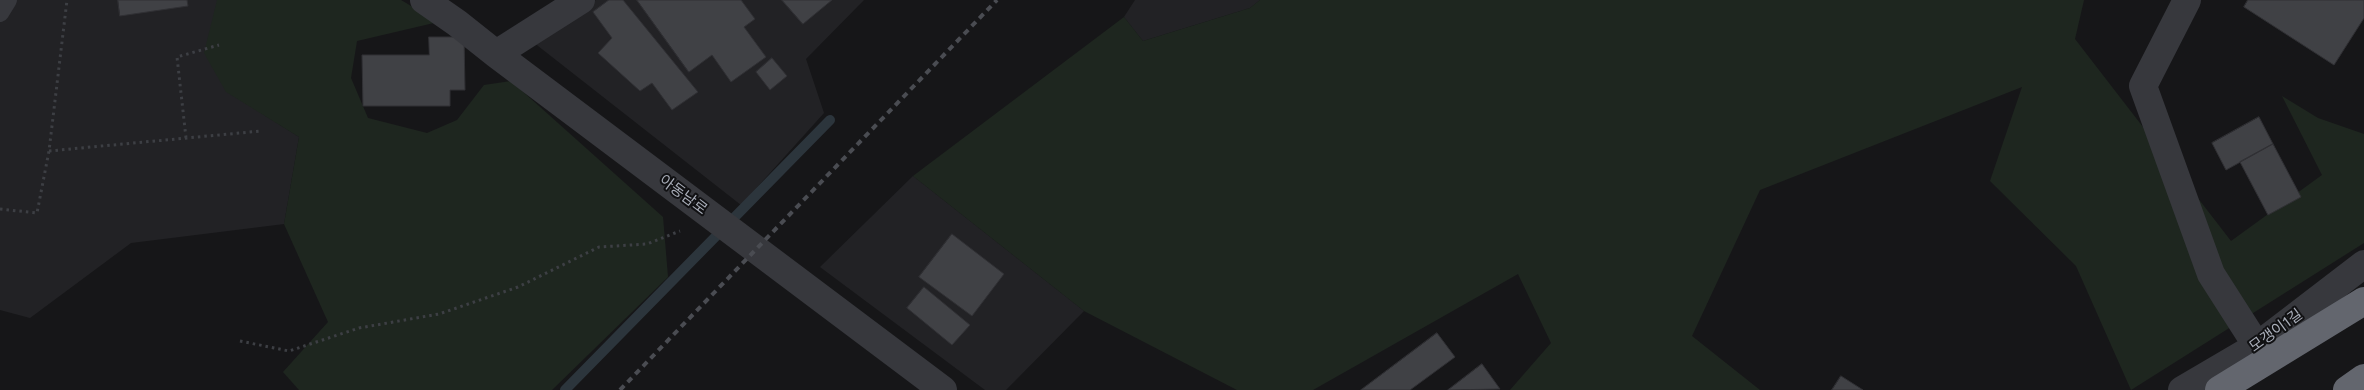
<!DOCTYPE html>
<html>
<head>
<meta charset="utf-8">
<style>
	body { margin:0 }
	canvas { display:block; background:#161618 }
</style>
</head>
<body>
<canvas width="2364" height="390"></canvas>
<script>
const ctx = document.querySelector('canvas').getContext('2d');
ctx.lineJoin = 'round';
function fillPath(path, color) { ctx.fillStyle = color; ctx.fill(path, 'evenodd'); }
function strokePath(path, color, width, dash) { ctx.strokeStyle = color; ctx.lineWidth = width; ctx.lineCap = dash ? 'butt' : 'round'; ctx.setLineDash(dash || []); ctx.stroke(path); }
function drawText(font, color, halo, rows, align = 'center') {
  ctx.font = font + ' Figtree,"Noto Sans KR",sans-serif'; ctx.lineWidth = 4; ctx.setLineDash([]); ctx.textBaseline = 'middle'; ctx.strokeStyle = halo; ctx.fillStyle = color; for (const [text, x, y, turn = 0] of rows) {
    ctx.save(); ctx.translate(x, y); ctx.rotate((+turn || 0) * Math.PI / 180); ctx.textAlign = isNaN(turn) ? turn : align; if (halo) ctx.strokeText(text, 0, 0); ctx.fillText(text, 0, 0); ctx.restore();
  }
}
fillPath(new Path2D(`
	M0,0H217L226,91L299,137L284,224L131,243L30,318L0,310Z
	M596,0H864L806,59L824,113L741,205L533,42Z
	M1135,0H1260L1250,8L1143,41L1124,17Z
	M913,176L1084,311L1006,390H985L820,267Z`), '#222225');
fillPath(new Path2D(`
	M217,0H401L438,22L357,41L351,78L368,118L427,133L457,120L484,85L511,81L663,217L668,277L552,390H299L283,372L328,322L284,224L299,137L226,92L204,53Z
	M1260,0H2084L2075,39L2231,241L2322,175L2282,96L2318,118L2364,134V243L2131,390L2076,266L1990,181L2022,87L1760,190L1692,336L1760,390H1510L1551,343L1518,274L1313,390H1237L1084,311L913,176L1124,17L1143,41L1250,8Z`), '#1e261f');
strokePath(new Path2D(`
	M565,390L830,120`), '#2c353c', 10);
const building = new Path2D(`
	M118,0H187L188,6L120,16Z
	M609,0H623L698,92L672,110L652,83L640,91L598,53L612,38L593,12Z
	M637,0H741L755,19L744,27L766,57L731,82L712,55L689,72Z
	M782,0H832L803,24Z
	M2248,0H2364V18L2334,65L2244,7Z
	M429,37H464L465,90H450V106H363L362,55H429Z
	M772,58L787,76L770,90L756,72Z
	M2259,117L2273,144L2226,170L2212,143Z
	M2273,144L2301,197L2268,215L2240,162Z
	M952,234L1004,274L972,316L919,277Z
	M924,287L970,325L952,345L907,308Z
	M1437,333L1455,357L1410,390H1361Z
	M1482,364L1500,389L1448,390Z
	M1841,376L1863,390H1832Z`);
fillPath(building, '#404145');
strokePath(building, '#303034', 1);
strokePath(new Path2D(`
	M186,138L177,57L219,45
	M49,151L261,131
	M0,209L37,213L49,151L67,0
	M240,341L289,351L359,328L439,314L518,287L599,247L647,244L680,231`), '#3d3f44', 3, [2.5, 4]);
strokePath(new Path2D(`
	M0,13L8,0`), '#37383d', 18);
strokePath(new Path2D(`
	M424,0L457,23L496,54L943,390
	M2187,0L2143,86L2211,274L2257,346
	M496,54L581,0
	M2182,390L2257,346L2364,264`), '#37383d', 28);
strokePath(new Path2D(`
	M2219,390L2364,301
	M2347,390L2364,378`), '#63666e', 28);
strokePath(new Path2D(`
	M620,390L997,0`), '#4a4c52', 4, [6, 5]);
drawText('15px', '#a8adb8', '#111113', [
	["아동남로",683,195,37],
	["모갱이1길",2276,331,-36]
]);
</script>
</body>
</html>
